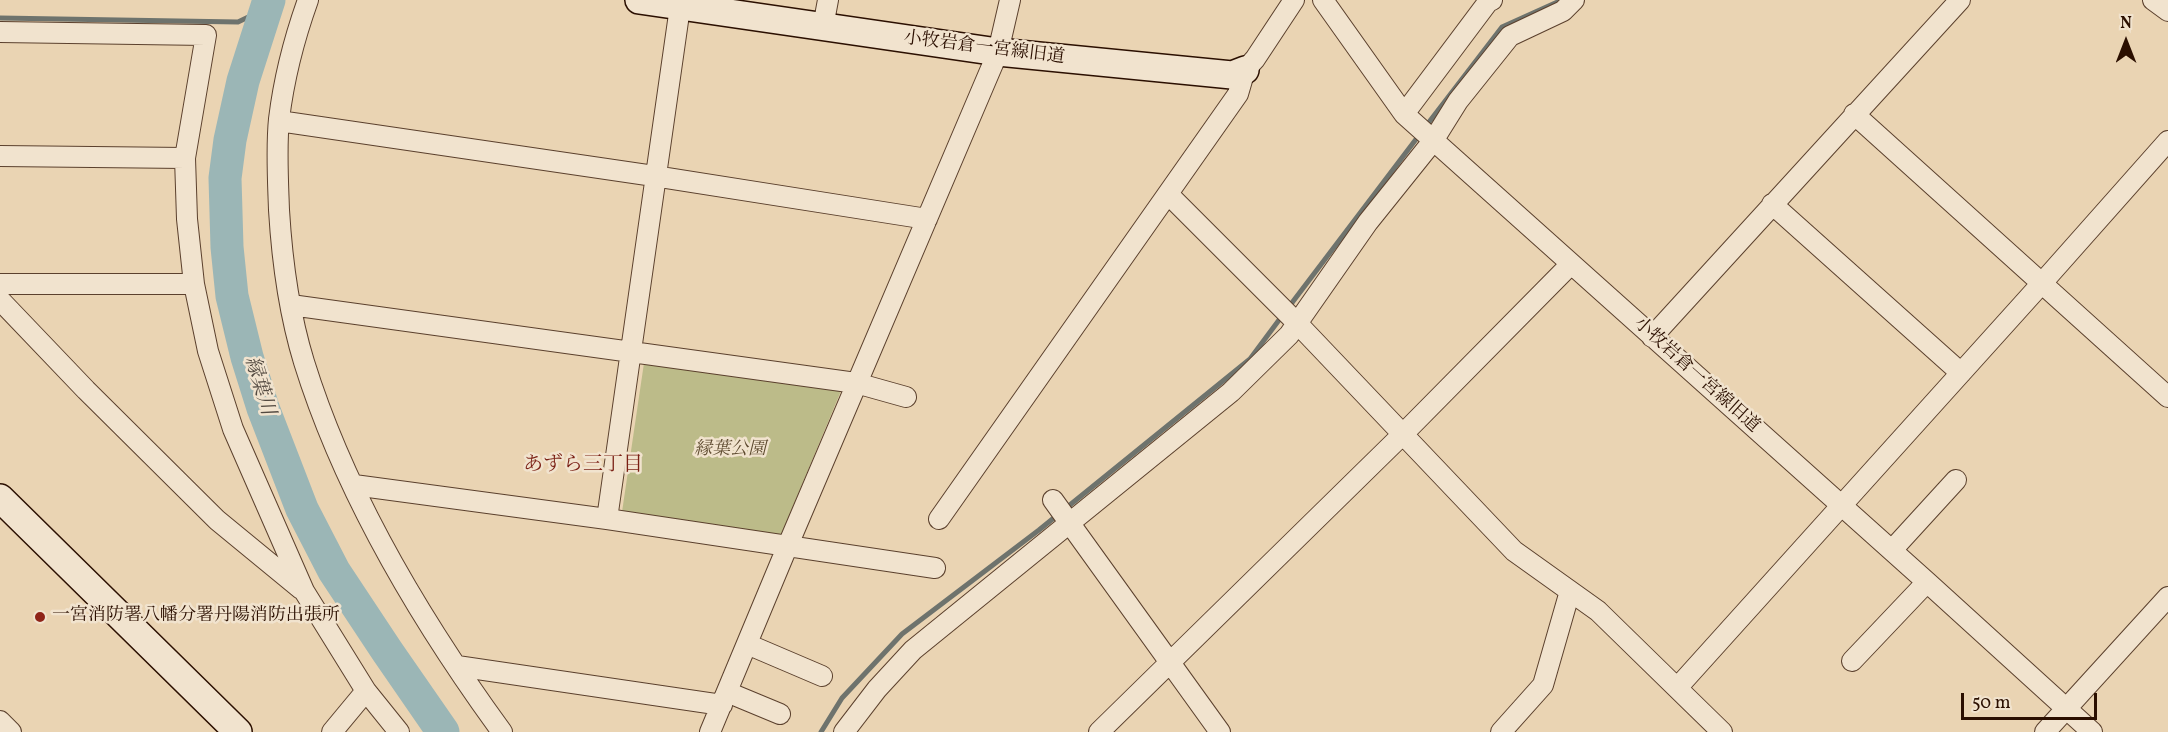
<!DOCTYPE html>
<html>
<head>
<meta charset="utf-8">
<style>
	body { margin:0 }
	#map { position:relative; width:2168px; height:732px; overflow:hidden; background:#ead4b3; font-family:Vollkorn,serif }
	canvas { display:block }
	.north { position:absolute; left:2096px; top:12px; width:60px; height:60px; -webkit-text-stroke:4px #f1e3ce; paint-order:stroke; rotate:0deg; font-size:16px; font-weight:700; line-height:24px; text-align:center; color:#2b0f00 }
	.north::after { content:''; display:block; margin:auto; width:21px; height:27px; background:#2b0f00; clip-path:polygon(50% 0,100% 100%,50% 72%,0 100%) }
	.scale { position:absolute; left:1961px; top:693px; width:136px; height:27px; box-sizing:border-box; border:3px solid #2b0f00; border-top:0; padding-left:8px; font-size:18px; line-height:21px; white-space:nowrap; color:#2b0f00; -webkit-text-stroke:4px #f1e3ce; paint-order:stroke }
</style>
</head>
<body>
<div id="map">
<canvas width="2168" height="732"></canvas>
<div class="north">N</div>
<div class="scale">50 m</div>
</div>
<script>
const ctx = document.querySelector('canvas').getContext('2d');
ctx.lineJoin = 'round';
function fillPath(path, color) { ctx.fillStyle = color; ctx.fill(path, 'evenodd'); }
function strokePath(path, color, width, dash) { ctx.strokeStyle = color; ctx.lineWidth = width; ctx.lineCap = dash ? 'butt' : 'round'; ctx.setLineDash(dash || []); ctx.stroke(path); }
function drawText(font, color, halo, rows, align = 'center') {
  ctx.font = font + ' Vollkorn,"Noto Serif JP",serif'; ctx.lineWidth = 5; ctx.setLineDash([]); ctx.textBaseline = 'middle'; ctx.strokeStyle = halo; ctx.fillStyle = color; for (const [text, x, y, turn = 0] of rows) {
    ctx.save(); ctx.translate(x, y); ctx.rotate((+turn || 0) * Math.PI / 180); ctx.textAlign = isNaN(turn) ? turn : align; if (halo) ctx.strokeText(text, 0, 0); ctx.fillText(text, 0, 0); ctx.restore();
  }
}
fillPath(new Path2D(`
	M644,363L841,391L781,535L622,512Z`), '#bcbb89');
strokePath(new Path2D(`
	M0,18L238,22L265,9
	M1426,126L1502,27L1562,0
	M1288,308L1420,134
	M821,732L842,698L902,634L1039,530L1250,359L1282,316`), '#6e736d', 5);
strokePath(new Path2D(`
	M269,0L243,81L230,140L225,178L227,247L232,296L247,357L263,408L302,509L334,571L387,651L443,732`), '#9bb6b6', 33);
const street = new Path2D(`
	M308,0C294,39 284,78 279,119C276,148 278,180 279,210C282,260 289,313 304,362C345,494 421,621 502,732
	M1323,0L1404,114L1927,582L2092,732
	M2153,0L2168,11
	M823,27L828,0
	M0,32L206,35L185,158L187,219L194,284L208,351L233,429L304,591L366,691L399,732
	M1404,114L1488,2L1492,0
	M1854,114L2168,397
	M279,121L654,176L927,219
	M0,156L185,158
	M1169,195L1296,322L1514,551L1598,611L1722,732
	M1772,204L1961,373
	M0,284H194
	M0,300L86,390L217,520L301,589
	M291,305L856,383L906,397
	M1652,337L1960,0
	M354,485L607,519L935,568
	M1053,500L1220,732
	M607,519C633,346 655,173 681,0
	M939,519L1238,94L1245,70L1255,59L1294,0
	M1892,550L1956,480
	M747,644L822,676
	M1852,661L1927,582
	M457,666L722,705
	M1677,688L2042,283L2168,141
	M727,692L780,714
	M0,721L11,732
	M332,732L366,691
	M710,732L788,545L998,52L1010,0
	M844,732L877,689L913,650L1231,392L1289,335L1368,222L1433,141L1458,101L1510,36L1563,11L1574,0
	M1099,732L1404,433L1571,264
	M1501,732L1543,685L1570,591
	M2045,732L2168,597`);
const secondary = new Path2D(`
	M639,0L998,52L1232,75L1245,70
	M0,498L238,732`);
strokePath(street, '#5b402d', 22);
strokePath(secondary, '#2b0f00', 30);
strokePath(street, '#f1e3ce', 20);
strokePath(secondary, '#f1e3ce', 27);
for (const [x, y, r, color] of [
	[40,617,6,"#8f2418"]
]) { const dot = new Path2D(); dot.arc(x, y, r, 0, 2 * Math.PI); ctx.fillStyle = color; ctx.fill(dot); strokePath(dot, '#f1e3ce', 2); }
drawText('18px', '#2b0f00', '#f1e3ce', [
	["小牧岩倉一宮線旧道",984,49,7],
	["小牧岩倉一宮線旧道",1696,376,42]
]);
drawText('italic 18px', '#5e4b30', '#f1e3ce', [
	["縁葉公園",730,451]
]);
drawText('18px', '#2b0f00', '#f1e3ce', [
	["一宮消防署八幡分署丹陽消防出張所",52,617]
], 'left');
drawText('italic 20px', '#524940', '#f1e3ce', [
	["縁葉川",258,386,73]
]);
drawText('20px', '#7a1f14', '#f1e3ce', [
	["あずら三丁目",583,466]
]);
</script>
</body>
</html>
